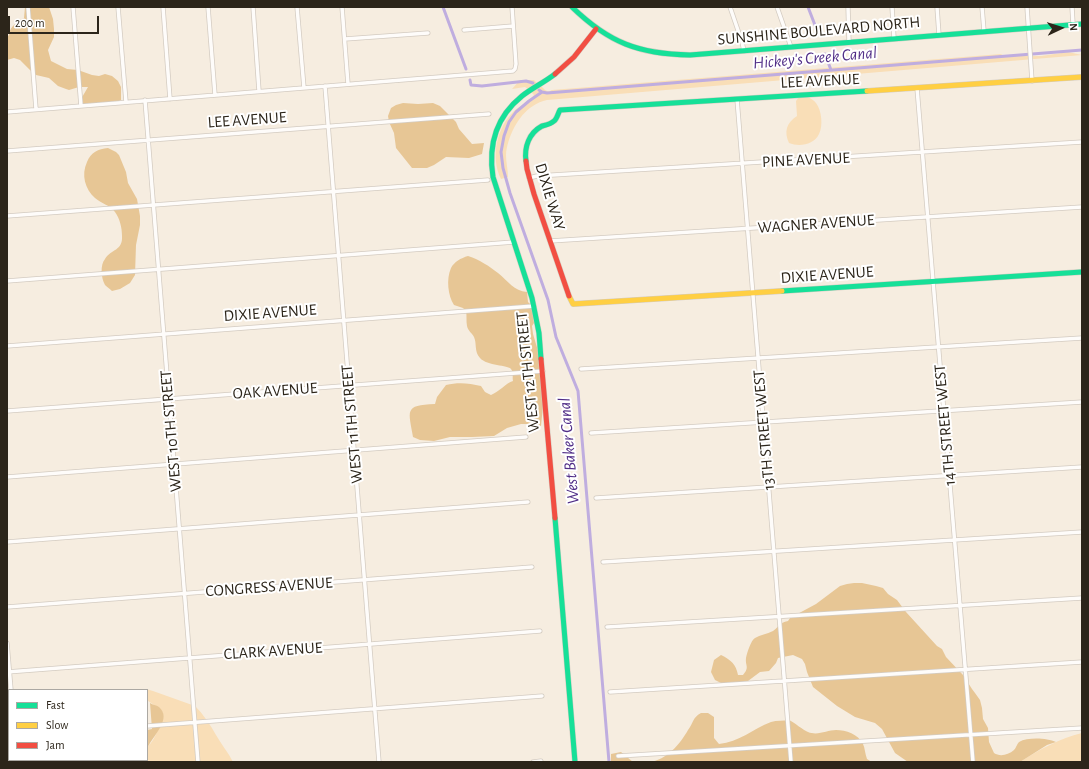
<!DOCTYPE html>
<html>
<head>
<meta charset="utf-8">
<style>
	body { margin:0 }
	#map { position:relative; width:1089px; height:769px; overflow:hidden; background:#f6ede0; font-family:"Alegreya Sans",sans-serif }
	canvas { display:block }
	.frame { position:absolute; inset:0; border:8px solid #2c251a; pointer-events:none }
	.legend { position:absolute; left:8px; top:689px; width:140px; height:72px; box-sizing:border-box; background:#fff; border:1px solid #aba8a3; margin:0; padding:5px 7px; list-style:none; font-size:12px; color:#2c251a }
	.legend li { display:flex; align-items:center; gap:8px; height:20px }
	.legend b { width:20px; border:1px solid #aba8a3 }
	.north { position:absolute; left:1041px; top:8px; width:40px; height:40px; -webkit-text-stroke:3px #fff; paint-order:stroke; rotate:86deg; font-size:11px; font-weight:700; line-height:16px; text-align:center; color:#2c251a }
	.north::after { content:''; display:block; margin:auto; width:14px; height:18px; background:#2c251a; clip-path:polygon(50% 0,100% 100%,50% 72%,0 100%) }
	.scale { position:absolute; left:8px; top:16px; width:91px; height:18px; box-sizing:border-box; border:2px solid #2c251a; border-top:0; padding-left:5px; font-size:12px; line-height:14px; white-space:nowrap; color:#2c251a; -webkit-text-stroke:3px #fff; paint-order:stroke }
</style>
</head>
<body>
<div id="map">
<canvas width="1089" height="769"></canvas>
<div class="frame"></div>
<ul class="legend">
<li><b style="height:5px;background:#16e098"></b>Fast</li>
<li><b style="height:5px;background:#ffcf43"></b>Slow</li>
<li><b style="height:5px;background:#f24e42"></b>Jam</li>
</ul>
<div class="north">N</div>
<div class="scale">200 m</div>
</div>
<script>
const ctx = document.querySelector('canvas').getContext('2d');
ctx.lineJoin = 'round';
function fillPath(path, color) { ctx.fillStyle = color; ctx.fill(path, 'evenodd'); }
function strokePath(path, color, width, dash) { ctx.strokeStyle = color; ctx.lineWidth = width; ctx.lineCap = dash ? 'butt' : 'round'; ctx.setLineDash(dash || []); ctx.stroke(path); }
function drawText(font, color, halo, rows, align = 'center') {
  ctx.font = font + ' "Alegreya Sans",sans-serif'; ctx.lineWidth = 4; ctx.setLineDash([]); ctx.textBaseline = 'middle'; ctx.strokeStyle = halo; ctx.fillStyle = color; for (const [text, x, y, turn = 0] of rows) {
    ctx.save(); ctx.translate(x, y); ctx.rotate((+turn || 0) * Math.PI / 180); ctx.textAlign = isNaN(turn) ? turn : align; if (halo) ctx.strokeText(text, 0, 0); ctx.fillText(text, 0, 0); ctx.restore();
  }
}
fillPath(new Path2D(`
	M1068,52L1082,55L547,100C542,101 537,103 533,106C518,115 507,138 506,155C506,162 508,170 508,177L501,179C490,157 497,127 514,111C520,106 530,101 534,95L531,92L541,86C545,90 547,93 552,90L1001,54L1004,56H1041Z
	M520,80H534L538,84L529,90L525,87L512,89Z
	M806,96C810,98 814,100 816,103C822,111 823,126 819,134C814,145 799,147 789,143C784,132 786,123 797,116L796,101L799,97Z
	M146,689L153,691L195,706C203,714 210,724 216,735C221,744 228,752 233,762H135V760H147V747C156,740 160,724 163,713C159,707 153,705 147,700V690H140Z
	M1082,733V762H1020C1039,750 1060,738 1082,733Z`), '#f9deb7');
fillPath(new Path2D(`
	M25,7H49L53,19L54,29V37L48,50L51,61L67,69L78,70L92,75L99,76L105,74L112,76L118,81L121,87V100L117,102L80,106L81,99L88,87H79L69,90L66,89L58,86L49,78L36,75L30,70L20,60L14,58L7,60V37L9,35C10,26 17,22 24,18Z
	M403,103L418,104L433,103L440,106L456,122L459,129L472,144L484,143L482,154L469,158L446,157L434,165L427,168H412L396,148L394,133L389,122L388,116L391,108L396,105Z
	M108,148L116,152L119,155L126,172L128,183L137,199L140,216V225L136,245L135,275L130,283L120,289L112,291C110,289 107,287 105,285C101,278 100,265 105,259C111,249 123,251 122,236C122,228 120,219 115,212C110,205 102,204 95,198C85,189 81,175 87,162C91,152 98,149 108,148Z
	M468,256C480,260 489,266 498,273C508,281 514,291 527,292L528,302L532,306L534,323L532,326L533,334L539,354L543,406L541,426L528,424H521L507,428L494,436L472,437H450L434,441L420,440L413,437C409,411 403,405 435,404L437,397L446,385C458,382 469,383 481,386L485,392L491,395C499,392 506,383 513,381C512,377 514,373 511,369C508,365 487,366 480,358C474,352 477,343 474,337C472,333 468,331 467,326C466,321 467,316 466,311L463,308L454,305C448,296 446,279 451,268C454,262 461,258 468,256Z
	M854,583H862L876,586L883,588L888,594L897,600L906,612L937,646L942,649L946,657L963,675L972,689L975,693L980,700L982,708L983,719L988,728L989,742L994,753C1000,757 1008,755 1014,750C1016,748 1017,744 1019,742C1028,737 1047,738 1056,742L1047,745L1020,762H908L895,753L882,729L875,723L855,717L837,706L813,687L807,672L805,664L802,659L793,655L778,658L776,663L769,671L760,672L748,681L737,684H723L715,680L711,672L714,660L721,655C731,660 736,664 738,675H743C750,667 745,666 746,658C747,653 751,640 755,638C760,635 767,634 773,631C779,627 779,623 788,621L790,618L816,604L840,586L847,584Z
	M150,703C153,705 156,705 159,707C172,718 154,735 149,745L147,747V730L152,729Z
	M701,713H708L714,717V738L719,744C739,742 753,729 771,722C777,720 783,721 789,720C795,723 803,730 808,732C818,736 827,730 836,730C846,730 858,734 863,744C865,748 865,754 867,759L872,762H649C667,760 680,744 688,730C694,722 692,718 701,713Z
	M621,752L633,762H611V754Z
	M77,760H135V762H77Z`), '#e7c695');
strokePath(new Path2D(`
	M443,7L466,69
	M808,7L818,33
	M825,54L831,70
	M470,80L471,85L482,86L526,81L533,83
	M539,90L542,92L547,93L1082,50
	M542,92L529,101L516,112L509,122L504,136L501,152L503,168L510,193L548,300L556,337L578,391L609,762`), '#bfaddf', 3);
const street = new Path2D(`
	M28,7L36,109
	M73,7L81,106
	M118,7L126,102
	M163,7L170,99
	M208,7L215,95
	M253,7L259,91
	M297,7L304,88
	M342,7L348,84
	M730,7L742,42L744,51
	M777,7L791,47
	M848,7L849,42
	M892,7L894,38
	M937,7L939,35
	M982,7L984,31
	M1027,7L1032,81
	M1072,7L1073,24
	M464,30L513,26
	M345,39L428,33
	M325,86L379,762
	M917,88L973,762
	M737,99L791,762
	M145,100L198,762
	M7,112L513,71L515,69L516,64L512,7
	M7,151L489,114
	M529,178L537,176L1082,142
	M7,216L488,180
	M550,241L1082,207
	M7,281L514,242
	M7,346L534,306
	M581,369L1082,338
	M7,411L543,371
	M591,433L1082,402
	M7,477L526,437
	M596,498L1082,467
	M7,542L528,502
	M603,562L1082,532
	M7,607L532,567
	M607,627L1082,598
	M7,643L11,690
	M7,672L540,631
	M610,692L1082,662
	M147,726L542,696
	M7,736H9
	M618,756L1082,728
	M16,760V762
	M533,762L541,761`);
const fast = new Path2D(`
	M572,7C609,43 639,54 690,55L1082,24
	M526,161C524,147 529,133 542,126C546,125 551,124 554,121C557,119 558,113 560,110L867,91
	M782,291L1082,272
	M541,359L539,333L532,298L493,177C488,145 496,117 522,96C532,88 545,82 555,74
	M555,518L575,762`);
const slow = new Path2D(`
	M867,91L1082,77
	M569,296L573,304L782,291`);
const jam = new Path2D(`
	M555,74L574,57L596,29
	M526,161L527,169L534,194L569,296
	M541,359L555,518`);
strokePath(street, '#d3cbc1', 5);
strokePath(fast, '#d3cbc1', 6);
strokePath(slow, '#d3cbc1', 6);
strokePath(jam, '#d3cbc1', 6);
strokePath(street, '#fefcfa', 3.5);
strokePath(fast, '#16e098', 5);
strokePath(slow, '#ffcf43', 5);
strokePath(jam, '#f24e42', 5);
drawText('16px', '#2c251a', '#fff', [
	["SUNSHINE BOULEVARD NORTH",819,31,-5],
	["LEE AVENUE",820,81,-3],
	["LEE AVENUE",247,120,-4],
	["PINE AVENUE",806,160,-3],
	["DIXIE WAY",550,197,73],
	["WAGNER AVENUE",816,224,-4],
	["DIXIE AVENUE",827,275,-4],
	["DIXIE AVENUE",270,313,-4],
	["WEST 12TH STREET",528,372,-96],
	["OAK AVENUE",275,391,-4],
	["WEST 11TH STREET",352,424,-95],
	["14TH STREET WEST",945,425,-95],
	["13TH STREET WEST",764,430,-95],
	["WEST 10TH STREET",171,431,-95],
	["CONGRESS AVENUE",269,587,-4],
	["CLARK AVENUE",273,651,-4]
]);
drawText('italic 17px', '#502d87', '#fff', [
	["Hickey's Creek Canal",815,58,-5],
	["West Baker Canal",569,451,-95]
]);
</script>
</body>
</html>
